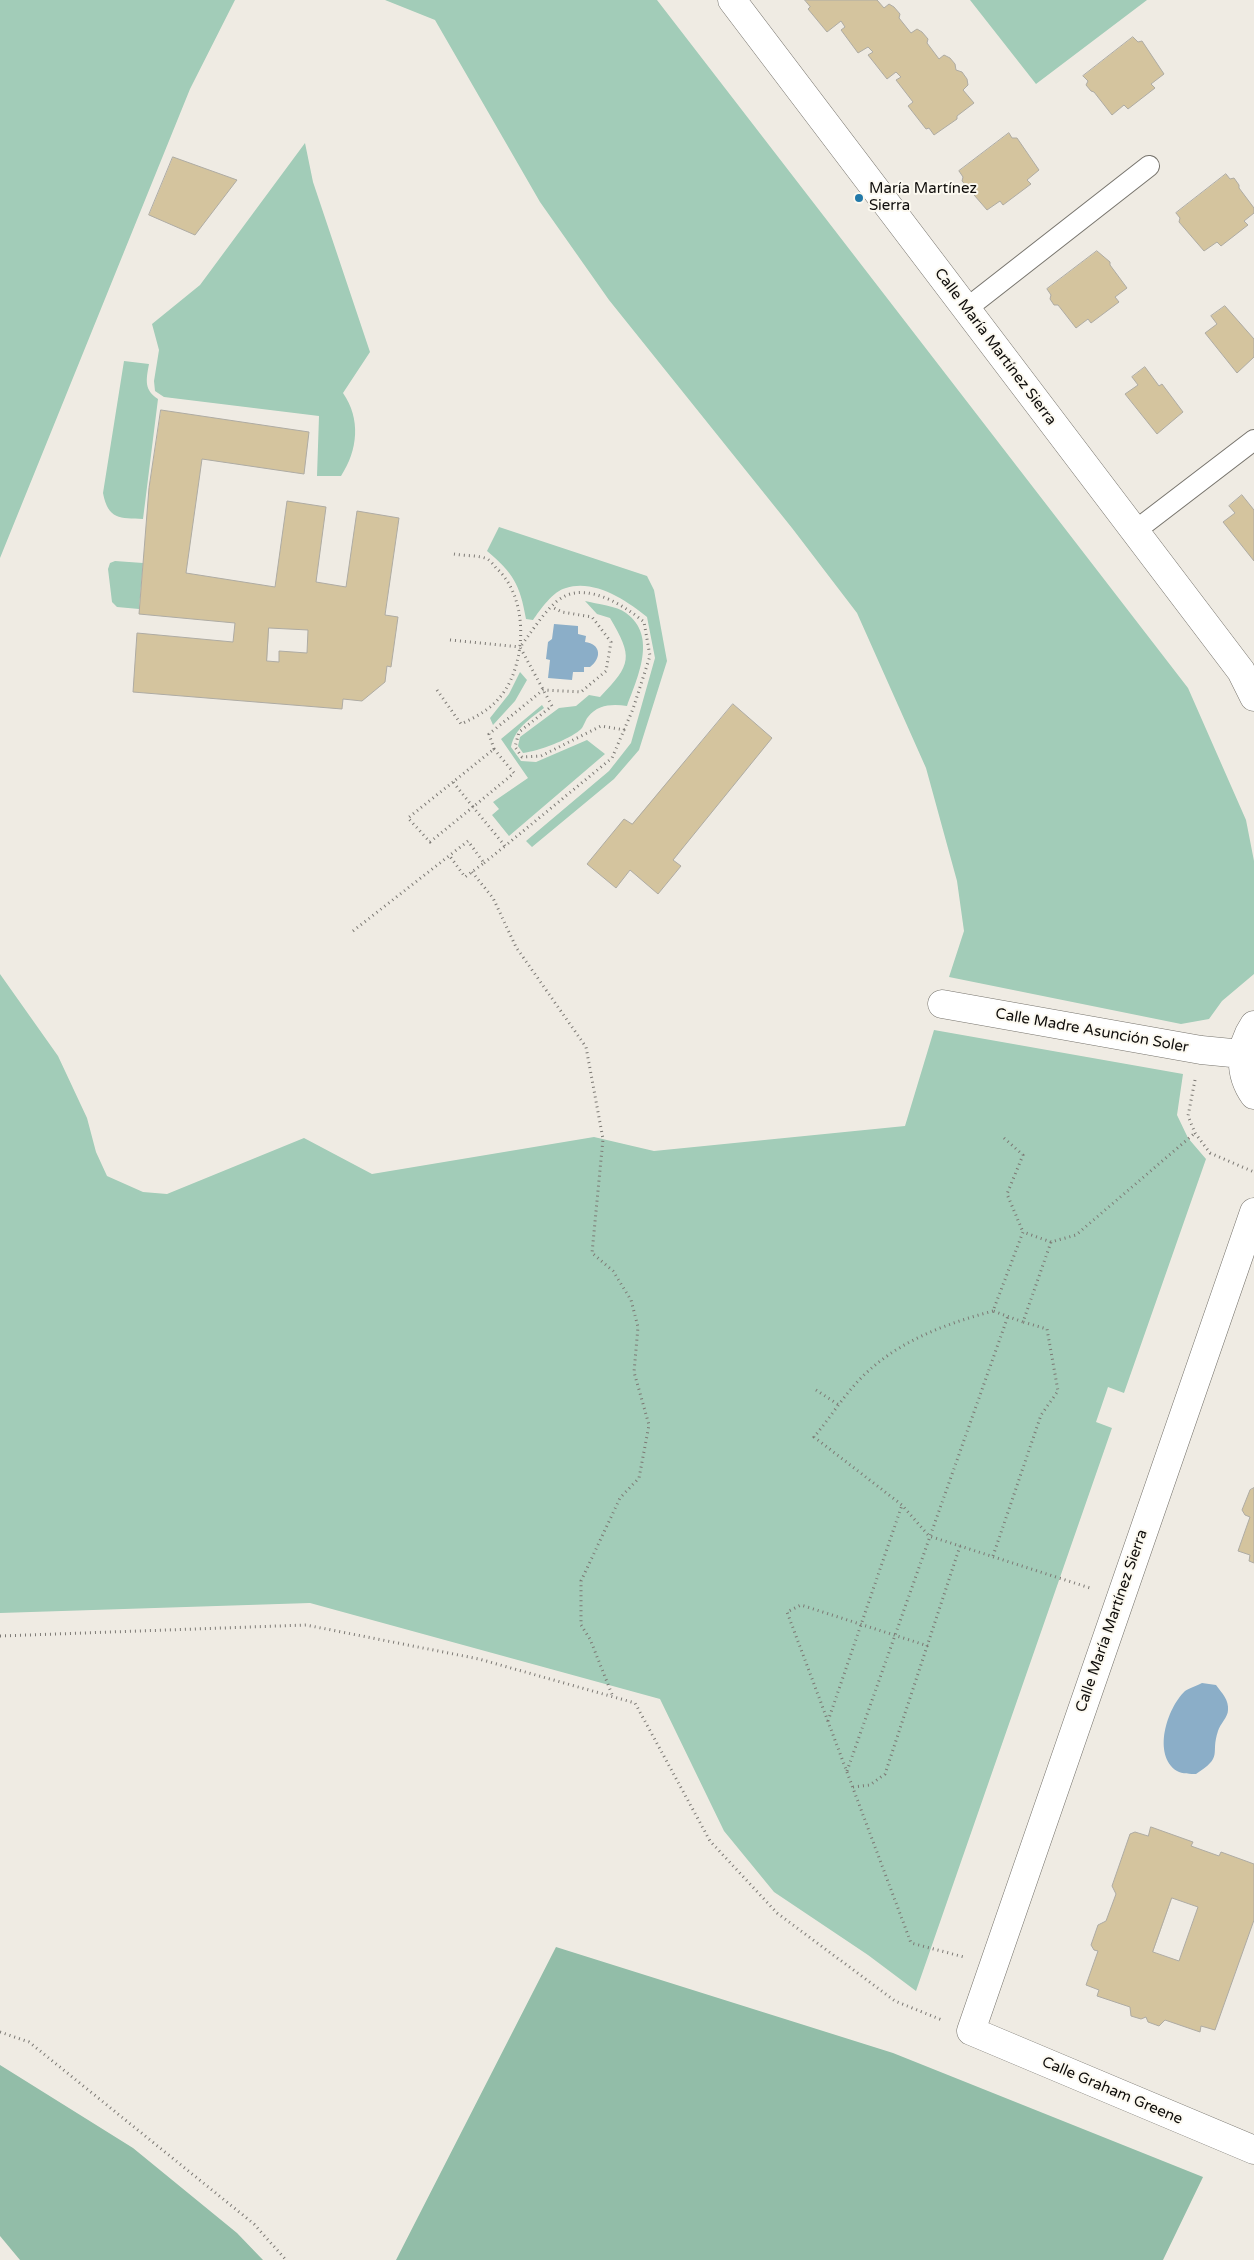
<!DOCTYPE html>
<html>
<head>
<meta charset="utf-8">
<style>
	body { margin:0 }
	canvas { display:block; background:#efebe3 }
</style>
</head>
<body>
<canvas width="1254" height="2260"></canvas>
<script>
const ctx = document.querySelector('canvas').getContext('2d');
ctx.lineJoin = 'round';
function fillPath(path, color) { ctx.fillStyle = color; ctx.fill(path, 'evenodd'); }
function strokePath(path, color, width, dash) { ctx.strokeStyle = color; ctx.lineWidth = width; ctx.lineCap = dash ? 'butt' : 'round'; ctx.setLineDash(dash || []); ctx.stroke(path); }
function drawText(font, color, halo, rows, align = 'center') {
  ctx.font = font + ' "Varela Round",sans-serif'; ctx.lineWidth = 4; ctx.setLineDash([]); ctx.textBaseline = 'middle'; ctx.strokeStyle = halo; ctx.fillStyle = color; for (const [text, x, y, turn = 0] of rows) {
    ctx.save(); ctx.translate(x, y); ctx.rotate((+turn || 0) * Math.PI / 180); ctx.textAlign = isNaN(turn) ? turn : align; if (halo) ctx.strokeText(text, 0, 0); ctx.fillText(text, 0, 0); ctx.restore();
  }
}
fillPath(new Path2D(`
	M0,0H235L190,89L0,558Z
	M385,0H657L1188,688L1246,820L1254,861V974L1222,1001L1209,1019L1181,1024L949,977L964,931L957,881L926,768L857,613L792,528L609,300L540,202L435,20Z
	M970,0H1147L1036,84Z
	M305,143L313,182L370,352L343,393C361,419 358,450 341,476H317L319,416L164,397L155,391L154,381L159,350L152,324L200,285Z
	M124,361L149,364C146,380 144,390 158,399L143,519C120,518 108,520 103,493Z
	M499,527L647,576L654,590L667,661L639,750L614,779L532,847L526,841L609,771L631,743L655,658L647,617C626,600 594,579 566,588C553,591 540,610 533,620L526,619C520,584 513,573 487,551Z
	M115,561L143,563L139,609L117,607L112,602L108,569L110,563Z
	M585,601C597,604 617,606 626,613C658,636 637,678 627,706C613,704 598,704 588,717C585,720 584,727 580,730C568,740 539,751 523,753L518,746L520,737L559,708L576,706L589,695L600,697C632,664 633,657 610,618L597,614Z
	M520,672L527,680L515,701L493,725L490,718L509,694Z
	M542,705L544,708C530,719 515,728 511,747L521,761L536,762L587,740L605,754L509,836L492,815L499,809L493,802L528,778L501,739Z
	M0,974L58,1056L87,1118L96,1152L107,1176L143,1192L167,1194L304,1138L372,1174L594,1137L654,1151L905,1126L934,1030L1183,1074L1177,1115L1188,1138L1206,1159L1124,1393L1108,1387L1096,1422L1112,1428L916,1991L868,1955L774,1892L724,1831L660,1699L310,1603L0,1613Z`), '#a2ccb8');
fillPath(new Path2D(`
	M556,1947L893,2053L1203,2177L1163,2260H396Z
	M0,2065L133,2148L237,2233L263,2260H20L0,2236Z`), '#92bda8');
fillPath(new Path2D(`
	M554,624L578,626V634L586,636L585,642C601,644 602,658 590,667H584V672H573L572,680L548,678L550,660L546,659L548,642L552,639Z
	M1202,1683L1216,1685C1222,1693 1229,1700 1228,1710C1228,1717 1220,1724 1218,1731C1210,1755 1224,1756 1196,1774C1191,1774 1182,1774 1177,1771C1152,1755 1167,1708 1185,1691C1189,1688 1197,1686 1202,1683Z`), '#8baec8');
const building = new Path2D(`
	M805,0H877L884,8L889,4L894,7L900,14L899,18L911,33L917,29L922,32L928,39L927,43L939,59L944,55L950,58L955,64L956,70L962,72L967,79L968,85L963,90L974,103L957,116V119L934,135L929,128L926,129L908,106L913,102L896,80L901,77L896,72L887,79L868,55L873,52L868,47L858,53L841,30L845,27L841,21L827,32L808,9L810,7Z
	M1133,37L1138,42L1142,41L1164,74L1151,84L1155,88L1128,109L1124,105L1112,115L1094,92L1091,91L1086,85L1088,81L1083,76Z
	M1009,133L1012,138H1017L1039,170L1027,180L1031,184L1003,205L1000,201L987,210L962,181L963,177L959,171Z
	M173,157L237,180L195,235L149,215Z
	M1226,174L1230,179L1234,178L1239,185V188L1254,208V213L1244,221L1248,225L1221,246L1217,242L1204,251L1179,222L1180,218L1176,213Z
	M1097,251L1110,262V265L1127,288L1115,297L1119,302L1091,323L1088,319L1076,328L1058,305H1054L1050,299L1051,295L1047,289Z
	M1225,306L1254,339V357L1237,373L1205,333L1217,324L1211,316Z
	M1145,367L1159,386L1162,384L1183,412L1157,434L1125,394L1138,385L1132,377Z
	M161,410L309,432L304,474L202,459L186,573L275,587L287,501L326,507L316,582L346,587L357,511L399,518L385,615L398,617L391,667L387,666L385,682L362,701L343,699L342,709L133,692L137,633L233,642L235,623L139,614L149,488ZM269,628L308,630L307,653L279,651V662L267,661Z
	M1242,495L1254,510V561L1223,522L1235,513L1229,506Z
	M733,704L772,738L673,860L681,866L658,894L630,870L616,888L587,864L624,819L632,824Z
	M1254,1488V1563L1249,1561L1250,1555L1238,1551L1250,1517L1245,1515L1242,1510L1250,1490Z
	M1151,1827L1193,1842L1191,1846L1219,1856L1221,1852L1254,1864V1920L1215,2030L1201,2026L1200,2032L1165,2020L1159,2026L1148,2022L1146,2017L1141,2019L1131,2016L1130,2007L1097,1996L1099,1990L1086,1985L1098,1951L1094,1950L1091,1945L1098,1925L1106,1921L1116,1894L1112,1886L1130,1834L1135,1832L1148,1836ZM1172,1898L1198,1907L1179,1961L1153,1952Z`);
fillPath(building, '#d4c49e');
strokePath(building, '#aeaba3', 1);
const service = new Path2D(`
	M966,309L1149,166
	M1135,531L1254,440`);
const minor = new Path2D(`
	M732,0L1241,671L1254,697
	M942,1004L1201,1050L1242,1054
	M1254,1025C1239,1047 1239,1074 1254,1095
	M1254,1212L971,2031L1254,2150`);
strokePath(service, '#77746d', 22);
strokePath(minor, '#77746d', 29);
strokePath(new Path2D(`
	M450,640L520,647
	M437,690L461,724C478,716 493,708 504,692C527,658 528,596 496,568C493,564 489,559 485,558C475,555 464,556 454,554
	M494,749L489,734L543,690L581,692L606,671L611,642L592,617L562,612L552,607
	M494,749L514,773L473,807L453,782Z
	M453,782L408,818L430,842L473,807L505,846L612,758L633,709L650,656L644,622C624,605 588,583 563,597C547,606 532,632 520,647L552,706L519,732L515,747L522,757L541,756L601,726L625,730
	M484,863L505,846
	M472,872L493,898L516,947L586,1047L603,1139L592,1253L613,1271L631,1300L638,1327L634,1372L649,1425L639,1478L620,1498L581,1581V1625L590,1639L613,1697
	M353,931L468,841L484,863L465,877L449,855
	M1195,1080L1188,1116L1195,1133L1210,1153L1254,1172
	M1004,1138L1023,1155L1007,1194L1023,1232
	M1051,1242L1023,1322L993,1311L1023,1232L1051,1242L1076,1235L1195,1133
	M993,1311C945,1324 898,1341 862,1377C844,1395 830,1418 814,1437L902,1505L929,1536L1090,1588
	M816,1390L839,1405
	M993,1556L1041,1415L1058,1391L1047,1329L1023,1322
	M0,1636L306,1625L479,1659L635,1703L710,1841L777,1913L895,2001L942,2020
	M928,1646L801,1605L787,1612L911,1943L964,1957
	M828,1721L902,1505
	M847,1771L1008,1316
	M853,1787L870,1785L885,1774L960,1546
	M0,2032L29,2042L254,2224L286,2260`), '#7c7974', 3, [1, 4]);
strokePath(service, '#fff', 20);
strokePath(minor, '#fff', 28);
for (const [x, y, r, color] of [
	[859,198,5,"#2279a9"]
]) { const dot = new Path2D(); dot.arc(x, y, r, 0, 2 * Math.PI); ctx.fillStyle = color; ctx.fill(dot); strokePath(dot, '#fcf9f0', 2); }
drawText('15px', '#0f0d0b', '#fcf9f0', [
	["María Martínez",869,189],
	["Sierra",869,206]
], 'left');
drawText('15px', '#0f0d0b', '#fcf9f0', [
	["Calle María Martínez Sierra",995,347,53],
	["Calle Madre Asunción Soler",1092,1031,10],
	["Calle María Martínez Sierra",1112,1621,-71],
	["Calle Graham Greene",1112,2091,23]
]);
</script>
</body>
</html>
